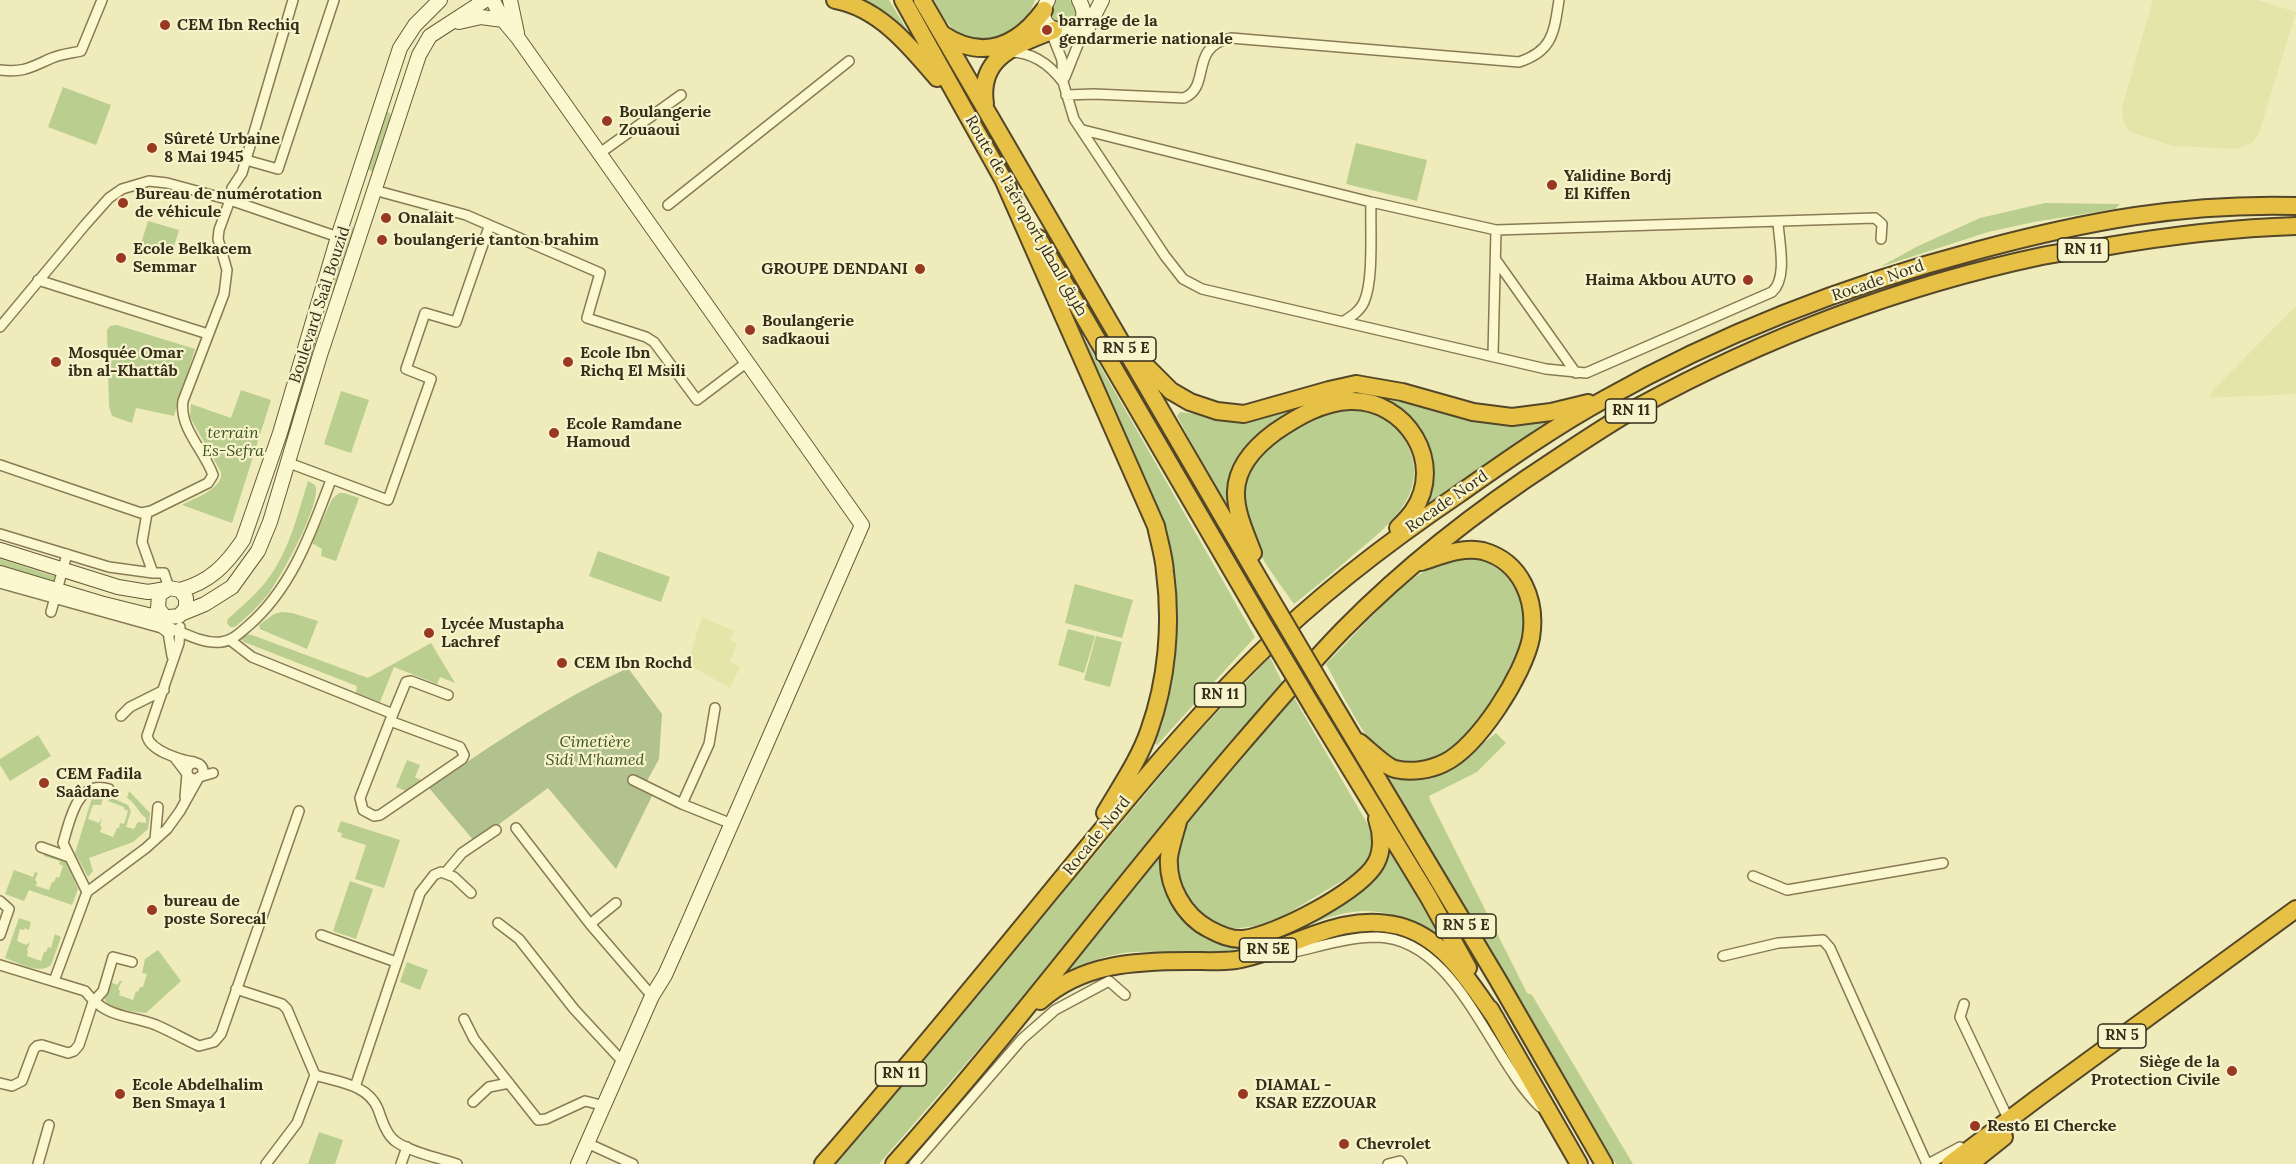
<!DOCTYPE html>
<html>
<head>
<meta charset="utf-8">
<style>
	body { margin:0 }
	canvas { display:block; background:#f0ebbb }
</style>
</head>
<body>
<canvas width="2296" height="1164"></canvas>
<script>
const ctx = document.querySelector('canvas').getContext('2d');
ctx.lineJoin = 'round';
function fillPath(path, color) { ctx.fillStyle = color; ctx.fill(path, 'evenodd'); }
function strokePath(path, color, width, dash) { ctx.strokeStyle = color; ctx.lineWidth = width; ctx.lineCap = dash ? 'butt' : 'round'; ctx.setLineDash(dash || []); ctx.stroke(path); }
function drawText(font, color, halo, rows, align = 'center') {
  ctx.font = font + ' Lora,Cairo,serif'; ctx.lineWidth = 4.5; ctx.setLineDash([]); ctx.textBaseline = 'middle'; ctx.strokeStyle = halo; ctx.fillStyle = color; for (const [text, x, y, turn = 0] of rows) {
    ctx.save(); ctx.translate(x, y); ctx.rotate((+turn || 0) * Math.PI / 180); ctx.textAlign = isNaN(turn) ? turn : align; if (halo) ctx.strokeText(text, 0, 0); ctx.fillText(text, 0, 0); ctx.restore();
  }
}
fillPath(new Path2D(`
	M2153,0H2258L2296,12L2259,133L2252,143L2237,149L2173,146L2130,132L2123,121L2122,107Z
	M2296,306V394L2209,398L2213,390Z
	M702,617L734,631L730,641L737,643L730,662L740,667L730,688L687,664Z`), '#e3e6a8');
fillPath(new Path2D(`
	M850,0H889L917,46Z
	M934,0H1035C1027,26 1002,42 975,40C970,40 966,40 962,37C948,28 942,13 934,0Z
	M1055,0H1070L1077,9L1076,18L1066,27L1050,20L1051,3Z
	M63,87L111,105L96,145L48,127Z
	M389,112L391,117L374,172L367,169L386,113Z
	M1356,143L1427,160L1417,201L1346,184Z
	M2045,203L2120,204L2115,209L2034,222L1988,232L1880,267L1916,247L1980,218Z
	M148,221L179,230L172,253L141,244Z
	M348,226L356,228L337,293L329,290Z
	M117,325L195,349L174,416L136,408L132,423L112,416L109,406L107,330L110,326Z
	M1083,341L1087,343L1255,637L1157,745L1151,739L1158,722L1164,535L1136,457Z
	M241,390L271,400L232,523L182,505C194,498 224,489 221,472L190,417L191,404L231,418Z
	M341,391L369,400L351,453L324,444Z
	M1347,391L1559,418L1429,504L1413,426L1347,396L1245,449L1231,471L1226,507L1177,416L1180,412L1223,418Z
	M1340,409C1370,412 1394,415 1408,446C1431,496 1384,529 1351,557C1332,573 1313,589 1294,604C1276,578 1251,548 1245,515C1232,457 1293,425 1340,409Z
	M308,481L315,485C323,501 282,575 271,590C261,604 248,616 235,627H230L227,623L228,619C242,606 259,592 270,576C290,548 298,513 308,481Z
	M339,493H344L359,498L336,561L321,556L322,549L312,543L332,499Z
	M598,551L670,577L661,602L589,576Z
	M1468,556C1487,562 1506,569 1516,588C1533,618 1518,661 1502,689C1486,720 1432,781 1392,762C1368,750 1340,689 1326,664C1354,636 1394,588 1428,569C1440,562 1454,559 1468,556Z
	M0,559L57,577L55,584L0,567Z
	M1075,584L1133,600L1122,638L1065,623Z
	M282,612L292,613L318,621L307,649L260,629L259,625L274,614Z
	M1068,629L1095,636L1084,673L1058,665Z
	M242,634L252,635L368,678L431,643L455,683L440,677L437,684L394,667L380,702L356,693L357,686L244,642L239,637Z
	M1096,636L1122,642L1110,687L1084,680Z
	M1270,657L1282,682L1002,1022L879,1164H833L910,1075L1191,740Z
	M1293,696L1374,835V846L1370,858L1357,872L1270,924L1232,929L1222,926L1204,918L1191,907L1177,885L1175,866L1183,827Z
	M1496,733L1506,743L1477,772L1429,796L1430,800L1527,993L1532,995L1633,1164H1616L1384,773C1432,791 1460,761 1496,733Z
	M38,735L51,756L10,781L0,765V759Z
	M407,760L420,765L415,777L421,780L406,791L396,787Z
	M129,791L150,813L148,829L133,842L89,858L93,871L88,877L75,853L92,798L97,794L104,796L101,805H93L88,819L99,823L102,818L100,826L102,827L100,832L113,837L117,828H119L120,823L124,824L128,811L124,809V807L108,801L110,797L128,805L131,811L126,827L134,829L138,822L146,823V818C138,813 136,803 127,798Z
	M341,821L400,840L384,888L355,879L366,845L341,837L342,833L337,832Z
	M1385,841L1444,942C1420,925 1396,911 1365,911C1331,911 1301,931 1269,941C1249,947 1228,952 1207,953C1179,954 1152,950 1124,953C1102,956 1080,965 1060,975L1166,842L1162,863L1202,933L1220,944L1232,948L1257,943L1341,900Z
	M44,854L66,861L78,889L72,905L29,890L24,901L5,894L14,870L33,877L35,872L38,873L35,880L37,882L36,886L49,890L52,882H54L56,877L59,878L63,866L59,864L60,861L44,856Z
	M350,881L373,889L356,939L333,931Z
	M19,918L31,922L29,930L25,928L24,930L20,929L17,941L26,945L30,942L27,950L28,951L27,956L41,961L44,952H46L48,947L51,948L55,934L61,937L51,965C39,975 19,963 5,958Z
	M158,950L181,981L146,1013C137,1012 110,1010 105,1000C103,995 107,987 108,981L117,985L120,981H122L118,989L120,991L119,995L133,1000L136,991L138,992L140,987H143L147,974L142,973L145,959Z
	M407,962L428,970L420,990L400,982Z
	M319,1132L343,1140L335,1164H308Z`), '#b9ce8f');
fillPath(new Path2D(`
	M628,668L662,714L659,759L642,790L653,794L616,869L548,788L475,842L429,788C493,744 558,700 628,668Z`), '#b1c28f');
const street = new Path2D(`
	M293,0L242,173L232,188L230,200L338,237
	M1049,27L1062,60L1063,82L1074,119L1165,256L1183,279L1202,289L1546,369L1586,373L1772,292C1788,278 1779,242 1778,222
	M1010,52C1033,52 1050,65 1063,82
	M0,70C24,73 31,67 52,58C61,54 72,53 81,51L102,0
	M1065,77L1083,32
	M1066,95L1094,94L1184,98C1212,86 1188,47 1231,38L1519,62C1553,51 1554,32 1559,0
	M1083,130L1371,202L1496,230L1875,218L1882,224L1881,239
	M600,153L681,95
	M246,160L278,169L334,0
	M374,190L466,215L600,273L587,318L646,337L654,342L697,400L746,363
	M668,205L849,61
	M1496,260L1576,373
	M38,280L208,334
	M1344,321C1352,316 1360,311 1364,302C1374,280 1370,228 1371,202
	M0,327L85,225L109,198L122,189L149,181L167,183L230,200L219,230L218,239L227,270L224,294L183,401C179,428 204,450 213,475L208,483L151,511L141,513L0,465
	M1493,355L1496,230
	M289,463L388,500L431,379L406,369L425,313L456,322L489,227
	M147,513L142,542L153,573H164L169,588
	M0,534L109,567L153,573
	M0,583L158,627
	M51,612L67,554
	M164,625C182,632 202,644 221,642C232,641 240,633 248,626C292,588 311,533 331,480
	M167,626L172,656
	M180,627L179,643L147,736C150,751 181,760 194,762
	M230,640L252,657L393,714
	M121,716L130,707L164,690
	M390,721L460,747L464,755L462,759L380,815L374,816L363,810L360,798L390,721L406,682L411,681L448,695
	M175,758L187,774L185,797
	M187 771a8 8 0 1 1 16 0a8 8 0 1 1-16 0Z
	M633,780L682,804L732,824
	M682,804L709,744L715,708
	M516,828L590,924L652,996
	M155,840L158,807
	M41,847L69,857
	M446,872L462,853L496,830
	M1753,876L1787,890L1943,863
	M87,892L63,843C70,820 77,779 109,789
	M0,901L9,909L0,935
	M498,923L519,939L574,1009L623,1062
	M590,924L616,903
	M321,935L396,962
	M1723,956L1778,943L1823,940L1830,948L1927,1164
	M1269,957C1305,952 1341,937 1377,937C1457,939 1489,1058 1540,1107
	M0,965L85,991C107,1019 126,1014 156,1025C170,1031 184,1039 199,1046L214,1042L221,1034L299,811
	M54,981L87,892L146,848L167,829L180,811L199,777L213,773
	M236,989L282,1004L287,1009L315,1075L297,1123L266,1164
	M1964,1004L1960,1017L2005,1112
	M464,1019L474,1039L538,1120L546,1119L585,1101L605,1106
	M315,1075C337,1082 368,1084 378,1109C382,1120 386,1134 395,1141C410,1152 439,1158 457,1164
	M0,1083L12,1086L22,1081L34,1049L37,1046L42,1045L68,1053L74,1051L79,1045L93,1002L103,991L113,957L132,962
	M355,1087L420,893L434,875L441,872L454,877L471,893
	M473,1102L489,1087L509,1083
	M587,1143L633,1164
	M38,1164L49,1125
	M401,1164L407,1147
	M914,1164L1022,1039L1055,1010L1109,981L1125,995
	M1388,1164L1400,1161L1402,1164
	M1928,1164L1960,1147`);
const secondary = new Path2D(`
	M510,0L517,33
	M1048,0C1024,40 1102,41 1079,0
	M494,3L503,20L518,38L862,525L686,928L665,975L652,996L578,1164
	M459,22L481,17L503,20
	M1083,37L1102,0
	M0,550L118,587L148,592L166,589
	M0,573L100,603L148,615L169,617L179,616L186,608V598L180,590L169,588L159,595L158,608L164,616
	M180,590C210,582 226,565 243,540L280,433L338,237L400,48L415,25L440,0
	M183,613L205,604L232,587L258,551L270,522L320,355L419,55L430,36L484,1
	M148,615L169,631`);
const highway = new Path2D(`
	M835,0C879,8 910,46 937,78
	M903,0L1008,188
	M922,0L1266,591
	M942,34C982,61 1017,47 1044,10
	M985,104C978,56 1017,45 1054,30
	M1003,179L1156,526C1159,541 1164,556 1165,572C1172,624 1167,681 1149,731C1139,760 1120,787 1105,813
	M1038,238L1259,617
	M1140,360L1171,391L1190,402L1217,411L1244,414L1329,390L1356,384L1402,392L1473,412L1512,417L1551,412L1588,403
	M1253,553C1246,534 1235,512 1236,491C1237,466 1256,446 1275,432C1297,417 1322,402 1350,401C1406,399 1446,463 1413,511C1409,517 1403,523 1398,528
	M1324,689L1498,980L1604,1164
	M1314,709L1428,896L1468,968
	M1359,742C1368,749 1386,767 1395,769C1411,773 1430,770 1444,763C1478,747 1524,674 1531,638C1537,601 1522,562 1483,551C1463,546 1440,556 1421,562
	M1178,822C1175,833 1171,845 1169,857C1167,886 1184,916 1209,929C1220,935 1231,940 1243,939C1275,936 1361,891 1376,863C1383,850 1382,833 1377,819
	M1040,1001C1083,963 1136,961 1190,961C1205,961 1221,962 1236,960C1293,950 1339,911 1399,926C1445,938 1470,983 1496,1019
	M1490,1009L1579,1164
	M823,1164C901,1074 977,982 1053,889C1119,809 1184,728 1258,655C1319,595 1388,542 1459,494C1506,461 1554,427 1605,399C1722,333 1850,284 1979,250C2087,221 2183,203 2296,206
	M894,1164C1016,1028 1124,880 1243,742C1276,704 1308,666 1343,630C1408,564 1479,509 1556,459C1583,441 1610,423 1638,407C1764,338 1901,286 2042,256C2062,252 2083,250 2103,247C2167,236 2231,228 2296,226
	M1950,1164L2039,1097L2296,909
	M1970,1164L2004,1137`);
strokePath(street, '#887a54', 12);
strokePath(secondary, '#695b38', 16);
strokePath(highway, '#544629', 20);
strokePath(street, '#fbf7ce', 9);
strokePath(secondary, '#fbf7ce', 14);
strokePath(highway, '#e6c145', 16);
const highwayBridge = new Path2D(`
	M1266,591L1324,689
	M1259,617L1314,709`);
strokePath(highwayBridge, '#544629', 20, []);
strokePath(highwayBridge, '#e6c145', 16);
for (const [x, y, r, color] of [
	[165,25,6,"#9a3921"],
	[1047,30,6,"#9a3921"],
	[607,121,6,"#9a3921"],
	[152,148,6,"#9a3921"],
	[1552,185,6,"#9a3921"],
	[123,203,6,"#9a3921"],
	[386,218,6,"#9a3921"],
	[382,240,6,"#9a3921"],
	[121,258,6,"#9a3921"],
	[920,269,6,"#9a3921"],
	[1748,280,6,"#9a3921"],
	[750,330,6,"#9a3921"],
	[56,362,6,"#9a3921"],
	[568,362,6,"#9a3921"],
	[554,433,6,"#9a3921"],
	[429,633,6,"#9a3921"],
	[562,663,6,"#9a3921"],
	[44,783,6,"#9a3921"],
	[152,910,6,"#9a3921"],
	[2232,1071,6,"#9a3921"],
	[120,1094,6,"#9a3921"],
	[1243,1094,6,"#9a3921"],
	[1975,1126,6,"#9a3921"],
	[1344,1144,6,"#9a3921"]
]) { const dot = new Path2D(); dot.arc(x, y, r, 0, 2 * Math.PI); ctx.fillStyle = color; ctx.fill(dot); strokePath(dot, '#f7f3cb', 2); }
for (const [x, y, w] of [
	[2083,250,51],
	[1126,349,60],
	[1631,411,51],
	[1220,695,51],
	[1466,926,60],
	[1268,950,57],
	[2122,1036,48],
	[901,1074,51]
]) { const box = new Path2D(); box.roundRect(x - w / 2, y - 12, w, 24, 4.5); ctx.fillStyle = '#f7f3cb'; ctx.fill(box); strokePath(box, '#362d1a', 1.5); }
drawText('bold 15px', '#362d1a', null, [
	["RN 11",2083,250],
	["RN 5 E",1126,349],
	["RN 11",1631,411],
	["RN 11",1220,695],
	["RN 5 E",1466,926],
	["RN 5E",1268,950],
	["RN 5",2122,1036],
	["RN 11",901,1074]
]);
drawText('bold 16px', '#362d1a', '#f7f3cb', [
	["barrage de la",1059,21],
	["gendarmerie nationale",1059,39],
	["CEM Ibn Rechiq",177,25],
	["Boulangerie",619,112],
	["Zouaoui",619,130],
	["Sûreté Urbaine",164,139],
	["8 Mai 1945",164,157],
	["Yalidine Bordj",1564,176],
	["El Kiffen",1564,194],
	["Bureau de numérotation",135,194],
	["de véhicule",135,212],
	["Onalait",398,218],
	["boulangerie tanton brahim",394,240],
	["Ecole Belkacem",133,249],
	["Semmar",133,267],
	["GROUPE DENDANI",908,269,"right"],
	["Haima Akbou AUTO",1736,280,"right"],
	["Boulangerie",762,321],
	["sadkaoui",762,339],
	["Mosquée Omar",68,353],
	["ibn al-Khattâb",68,371],
	["Ecole Ibn",580,353],
	["Richq El Msili",580,371],
	["Ecole Ramdane",566,424],
	["Hamoud",566,442],
	["Lycée Mustapha",441,624],
	["Lachref",441,642],
	["CEM Ibn Rochd",574,663],
	["CEM Fadila",56,774],
	["Saâdane",56,792],
	["bureau de",164,901],
	["poste Sorecal",164,919],
	["Siège de la",2220,1062,"right"],
	["Protection Civile",2220,1080,"right"],
	["Ecole Abdelhalim",132,1085],
	["Ben Smaya 1",132,1103],
	["DIAMAL -",1255,1085],
	["KSAR EZZOUAR",1255,1103],
	["Resto El Chercke",1987,1126],
	["Chevrolet",1356,1144]
], 'left');
drawText('16px', '#362d1a', '#f7f3cb', [
	["Route de l'aéroport طريق المطار",1026,216,60],
	["Rocade Nord",1878,281,-19],
	["Boulevard Saâl Bouzid",320,305,-72],
	["Rocade Nord",1447,502,-35],
	["Rocade Nord",1097,836,-51]
]);
drawText('italic 16px', '#3b531f', '#f7f3cb', [
	["terrain",233,433],
	["Es-Sefra",233,451],
	["Cimetière",595,742],
	["Sidi M'hamed",595,760]
]);
</script>
</body>
</html>
